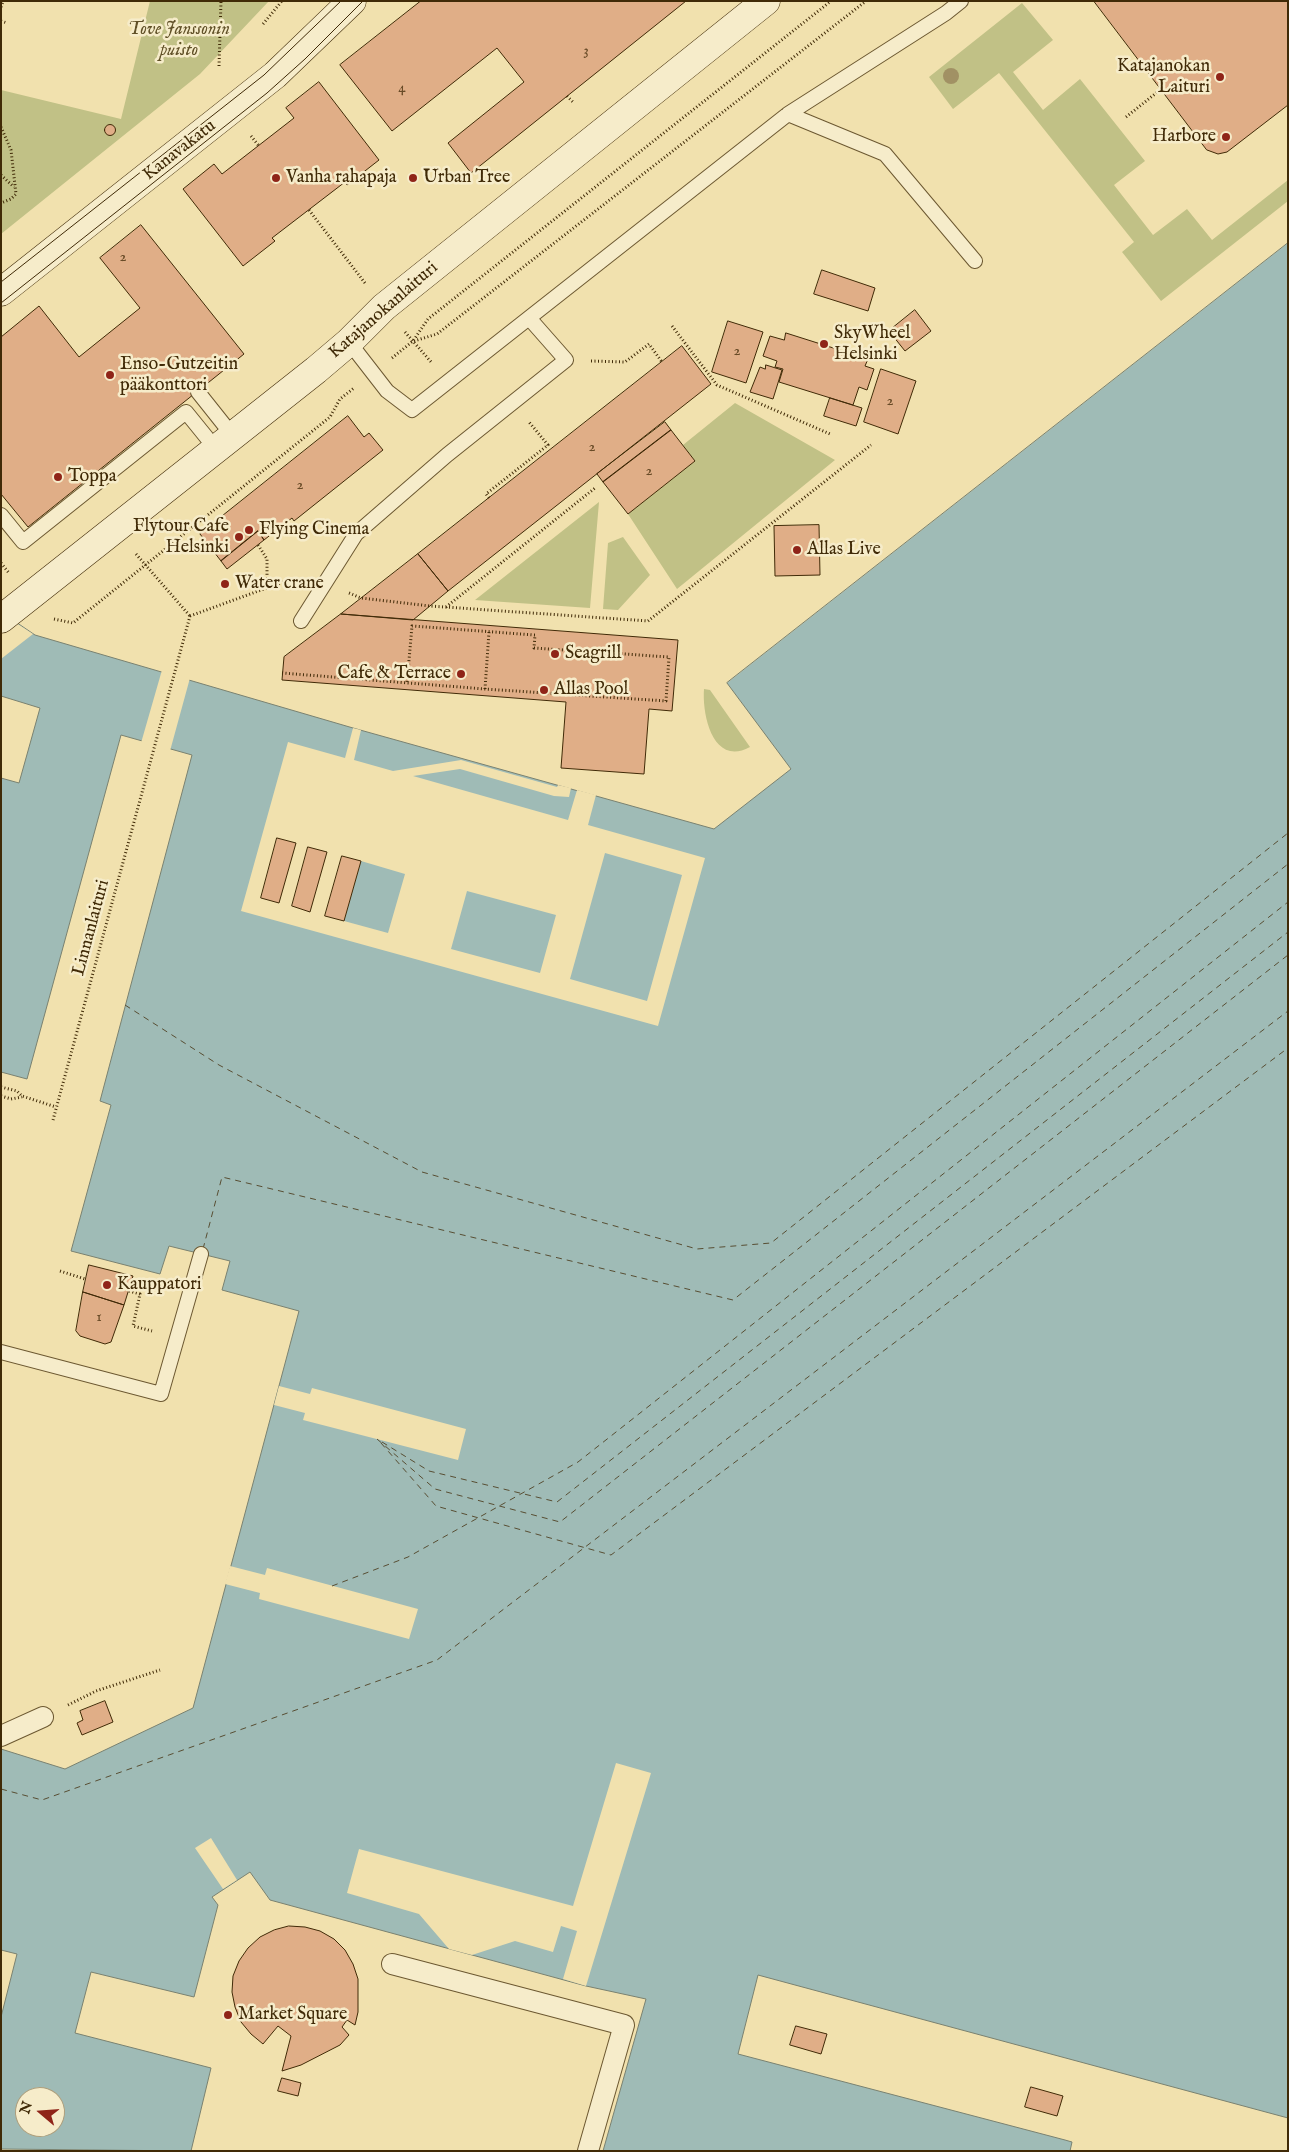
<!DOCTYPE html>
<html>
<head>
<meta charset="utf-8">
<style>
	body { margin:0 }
	#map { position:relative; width:1289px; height:2152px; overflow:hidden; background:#f1e1ae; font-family:"IM FELL English",serif }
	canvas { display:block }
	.frame { position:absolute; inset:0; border:2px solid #402a07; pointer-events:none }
	.north { position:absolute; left:15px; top:2087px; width:50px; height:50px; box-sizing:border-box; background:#f6ecca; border:1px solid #ad9e7c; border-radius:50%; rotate:288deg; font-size:14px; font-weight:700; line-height:20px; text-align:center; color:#402a07 }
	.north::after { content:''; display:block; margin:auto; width:18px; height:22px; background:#8f2418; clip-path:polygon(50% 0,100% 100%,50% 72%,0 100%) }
</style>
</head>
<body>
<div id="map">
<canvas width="1289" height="2152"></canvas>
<div class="frame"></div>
<div class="north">N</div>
</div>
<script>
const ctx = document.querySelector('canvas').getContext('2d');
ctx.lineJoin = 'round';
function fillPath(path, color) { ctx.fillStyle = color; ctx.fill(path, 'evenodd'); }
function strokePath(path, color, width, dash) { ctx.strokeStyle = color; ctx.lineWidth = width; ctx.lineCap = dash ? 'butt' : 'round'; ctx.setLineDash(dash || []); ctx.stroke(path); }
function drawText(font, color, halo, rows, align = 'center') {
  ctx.font = font + ' "IM FELL English",serif'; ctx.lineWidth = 5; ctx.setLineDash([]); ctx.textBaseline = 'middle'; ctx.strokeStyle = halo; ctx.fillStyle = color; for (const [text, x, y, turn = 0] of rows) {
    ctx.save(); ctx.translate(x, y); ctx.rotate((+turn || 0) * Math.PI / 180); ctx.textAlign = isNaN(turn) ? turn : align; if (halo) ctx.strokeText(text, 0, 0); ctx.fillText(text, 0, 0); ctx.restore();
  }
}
fillPath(new Path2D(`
	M150,1H269L200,74L1,234V90L121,119Z
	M1022,3L1053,40L1013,72L1043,110L1080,79L1145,161L1114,185L1153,235L1187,209L1212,240L1288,180V201L1161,301L1122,252L1134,242L999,73L953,109L929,77Z
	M735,403L835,460L677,589L628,514L695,461L683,445Z
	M599,502L590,608L475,600Z
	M623,537L650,575L618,610L603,609L608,543Z
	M704,689L710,690L750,747C713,767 702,715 704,689Z`), '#c1c186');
const water = new Path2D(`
	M1288,243V2118L758,1975L738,2054L1065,2140L1072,2142L1070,2151H603L646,1999L586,1986L270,1900L250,1872L212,1897L218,1905L194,1997L91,1972L75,2033L211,2068L191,2151L1,2149V2017L17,1954L1,1950V1749L65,1769L193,1708L299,1311L222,1290L230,1261L169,1246L160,1274L71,1251L111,1105L100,1101L192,755L121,735L27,1079L1,1072V778L19,783L40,708L1,696V612L35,635L353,728L714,829L791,769L727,683ZM25,2097H55V2127H25Z`);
fillPath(water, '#9fbbb6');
strokePath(water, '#798170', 1);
fillPath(new Path2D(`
	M1,613L33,634L1,659Z
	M162,670L190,678L170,751L141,743Z
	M353,728L361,730L354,760L393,771L461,760L557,787L558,785L571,788L569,797L554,796L460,769L413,776L568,820L577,790L596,795L588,825L705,858L658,1026L241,911L288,742L345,758ZM605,853L682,875L647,1001L570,979ZM361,861L405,874L388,933L344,921ZM467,891L556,915L540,973L451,949Z
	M279,1386L310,1394L312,1388L466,1429L458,1460L303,1420L305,1413L274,1405Z
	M230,1566L265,1575L267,1568L418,1609L409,1639L259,1599L260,1593L225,1584Z
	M616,1763L651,1773L586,1986L563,1979L577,1931L561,1926L553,1952L515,1941L472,1955L449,1949L419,1914L347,1893L359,1849L573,1906Z
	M211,1838L237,1880L223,1889L195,1848Z`), '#f1e1ae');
strokePath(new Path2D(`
	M125,1005L219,1065L422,1172L697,1249L771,1243L1288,833
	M203,1249L222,1177L733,1300L1288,864
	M377,1439L435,1489L560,1522L1288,955
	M382,1442L429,1471L557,1502L1288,932
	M381,1443L436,1506L611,1555L1288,1048
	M332,1586L408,1557L578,1462L1288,902
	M1,1789L42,1800L437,1660L1288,1011`), '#584e33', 1, [6, 5]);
const building = new Path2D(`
	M421,1H686L471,173L448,143L524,82L497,48L392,131L340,65Z
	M1094,1H1288V105L1227,152L1218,154L1207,150Z
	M319,82L379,160L347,185L345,182L272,238L275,241L243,266L183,189L214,164L222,174L294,118L286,108Z
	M104.5 130a5.5 5.5 0 1 1 11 0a5.5 5.5 0 1 1-11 0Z
	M141,225L244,354L28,527L1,494V337L39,306L79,357L140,308L100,258Z
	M822,270L875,288L868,311L814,294Z
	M915,310L931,331L905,351L889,331Z
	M728,321L763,332L746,383L712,372Z
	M786,333L868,359L865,366L874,369L867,390L859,387L853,405L779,382L783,369L775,367L777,361L763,356L770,336L784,340Z
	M682,346L711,384L448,591L418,554Z
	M766,365L782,370L773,399L750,392L760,367L765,369Z
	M881,369L916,381L898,434L864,422Z
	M830,398L862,408L856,426L824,416Z
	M348,416L364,437L369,433L383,450L294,521L292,518L264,540L258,531L221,561L200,534Z
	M665,422L671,430L603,482L597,474Z
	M671,430L695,461L628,514L603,482Z
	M819,525L820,575L775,576L774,526Z
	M258,531L264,540L227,569L221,561Z
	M418,554L448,591L413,620L341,614Z
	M341,614L678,640L672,711L649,709L644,774L561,768L566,702L282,680L284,657Z
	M277,838L296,843L279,903L261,898Z
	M308,847L327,852L310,912L292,906Z
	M342,856L361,861L344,921L325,916Z
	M89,1265L133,1276L124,1305L83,1292Z
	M83,1292L124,1305L111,1342L105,1344L80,1336L76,1331Z
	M105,1701L113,1722L82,1735L77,1723L83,1720L80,1711Z
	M289,1926L305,1927L320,1931L334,1939L345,1950L353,1964L358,1979V2012L355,2025L347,2020L342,2027L349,2035L340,2045L301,2065L282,2071L291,2036L278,2026L263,2044L251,2034L241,2022L235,2007L232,1992L233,1976L239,1961L248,1948L260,1937L274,1930Z
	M796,2026L827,2034L821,2054L790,2045Z
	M282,2078L301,2083L298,2096L278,2091Z
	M1031,2087L1063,2096L1057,2116L1025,2107Z`);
fillPath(building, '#e0ae87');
strokePath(building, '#402a07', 1);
const service = new Path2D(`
	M788,114L885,154L975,261
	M349,342L387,391L412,410L788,114L946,13L961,1
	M198,392L233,436
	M1,515L23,542L186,412L216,449
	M301,621L356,534L447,455L566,360L529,318
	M1,1352L161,1394L201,1254`);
const pedestrian = new Path2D(`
	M1,1736L43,1717
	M392,1964L624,2025L588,2151`);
const secondary = new Path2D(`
	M1,292L275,75L352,1
	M1,619L316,370L349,342L384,307L766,1`);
strokePath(service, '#6c5831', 16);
strokePath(pedestrian, '#6c5831', 22);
strokePath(secondary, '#402a07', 29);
strokePath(new Path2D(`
	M1,7L3,1
	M1,21L7,23
	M263,24L282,1
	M219,66L221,1
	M567,96L573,102
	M1126,117L1160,90
	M1,127L11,150L16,194L11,199L1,203
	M251,136L259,146
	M1,175L14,187
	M309,210L365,283
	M672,326L717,385L830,434
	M405,332L432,363
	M414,341L437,334L866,1
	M392,358L413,341L428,319L831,1
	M591,361L625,362L649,344L662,362
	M489,498L486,494L548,445L529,422
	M258,545L267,559V588
	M136,554L190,616
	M1,563L9,573
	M349,593L361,598L430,606L648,621L871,445
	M446,607L595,488
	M190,616L283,582L293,584
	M54,619L73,623L330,417L340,399L354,388
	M282,673L485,689L666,701L669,657L534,648L535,635L412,626L407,683
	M485,689L489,632
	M1,1087L17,1091L22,1096L56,1107
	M1,1096L11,1099L22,1097
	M53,1120L190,616
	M60,1271L85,1279
	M129,1291L140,1294L133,1326L152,1331
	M68,1705L96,1691L160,1670`), '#402a07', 3, [1, 2.5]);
strokePath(service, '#f6ecca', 14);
strokePath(pedestrian, '#f6ecca', 20);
strokePath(secondary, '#f6ecca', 28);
strokePath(new Path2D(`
	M1,282L264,75L341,1
	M1,303L267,93L305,59L363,1`), '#402a07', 1);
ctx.fillStyle = '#a19164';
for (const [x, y] of [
	[951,76]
]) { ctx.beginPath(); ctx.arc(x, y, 8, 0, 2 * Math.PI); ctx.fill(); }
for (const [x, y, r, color] of [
	[1220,77,5,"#8f2418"],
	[1226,137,5,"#8f2418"],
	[276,178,5,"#8f2418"],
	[413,178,5,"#8f2418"],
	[824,344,5,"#8f2418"],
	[110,375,5,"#8f2418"],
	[58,477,5,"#8f2418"],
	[249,530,5,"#8f2418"],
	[239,537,5,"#8f2418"],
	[797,550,5,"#8f2418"],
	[225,584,5,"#8f2418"],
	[555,654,5,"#8f2418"],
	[461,674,5,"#8f2418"],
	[544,690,5,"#8f2418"],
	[107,1285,5,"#8f2418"],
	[228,2015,5,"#8f2418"]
]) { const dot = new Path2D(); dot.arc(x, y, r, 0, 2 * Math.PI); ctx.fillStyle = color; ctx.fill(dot); strokePath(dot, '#f6ecca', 2); }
drawText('15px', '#684b27', null, [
	["3",586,52],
	["4",402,89],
	["2",123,258],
	["2",737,352],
	["2",890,402],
	["2",592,448],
	["2",649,472],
	["2",300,486],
	["1",99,1318]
]);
drawText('italic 18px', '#605027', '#f6ecca', [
	["Tove Janssonin",179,30],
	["puisto",179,51]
]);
drawText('18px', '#402a07', '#f6ecca', [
	["Katajanokan",1210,67,"right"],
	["Laituri",1210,88,"right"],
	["Harbore",1216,137,"right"],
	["Vanha rahapaja",286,178],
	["Urban Tree",423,178],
	["SkyWheel",834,334],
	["Helsinki",834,355],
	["Enso-Gutzeitin",120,365],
	["pääkonttori",120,386],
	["Toppa",68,477],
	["Flytour Cafe",229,527,"right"],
	["Helsinki",229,548,"right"],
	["Flying Cinema",259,530],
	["Allas Live",807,550],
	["Water crane",235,584],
	["Seagrill",565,654],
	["Cafe & Terrace",451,674,"right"],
	["Allas Pool",554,690],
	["Kauppatori",117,1285],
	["Market Square",238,2015]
], 'left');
drawText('18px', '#402a07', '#f6ecca', [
	["Kanavakatu",180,151,-38],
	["Katajanokanlaituri",384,311,-41],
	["Linnanlaituri",92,928,-75]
]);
</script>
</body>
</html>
